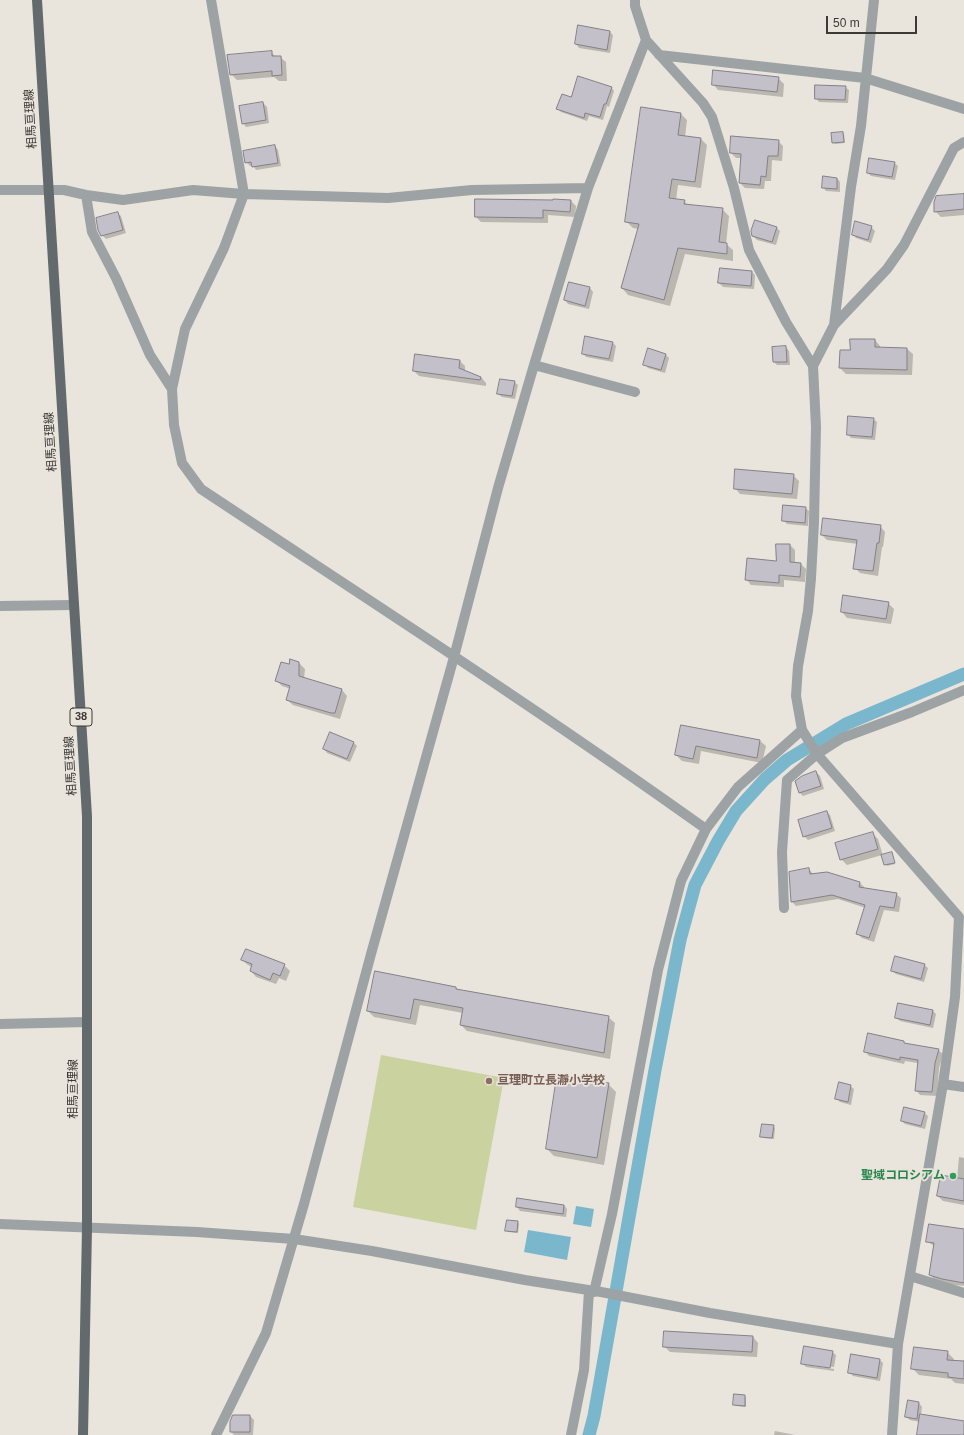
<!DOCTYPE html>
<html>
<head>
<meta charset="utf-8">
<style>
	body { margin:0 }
	#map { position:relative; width:964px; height:1435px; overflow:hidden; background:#e9e4dc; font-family:Arial,sans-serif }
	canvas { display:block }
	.scale { position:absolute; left:826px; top:16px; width:91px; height:18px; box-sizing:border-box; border:2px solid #3c3a37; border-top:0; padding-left:5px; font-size:12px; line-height:14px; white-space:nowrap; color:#3c3a37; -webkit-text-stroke:3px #e9e4dc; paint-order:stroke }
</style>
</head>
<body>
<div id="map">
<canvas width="964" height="1435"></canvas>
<div class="scale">50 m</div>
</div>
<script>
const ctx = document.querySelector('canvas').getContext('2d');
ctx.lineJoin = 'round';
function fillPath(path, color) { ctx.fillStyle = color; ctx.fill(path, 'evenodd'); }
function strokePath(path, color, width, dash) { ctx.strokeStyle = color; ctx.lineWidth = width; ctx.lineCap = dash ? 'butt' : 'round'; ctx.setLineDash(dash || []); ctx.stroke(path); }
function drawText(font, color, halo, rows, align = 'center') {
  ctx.font = font + ' Arial,"Noto Sans JP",sans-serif'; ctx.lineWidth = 3.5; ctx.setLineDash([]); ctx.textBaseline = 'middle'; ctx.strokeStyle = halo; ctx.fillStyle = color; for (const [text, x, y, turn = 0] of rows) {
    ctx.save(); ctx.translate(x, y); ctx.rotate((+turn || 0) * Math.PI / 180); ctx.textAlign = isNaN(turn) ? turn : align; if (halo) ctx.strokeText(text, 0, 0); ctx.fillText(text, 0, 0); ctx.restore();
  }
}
fillPath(new Path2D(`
	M381,1055L504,1078L476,1230L353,1207Z`), '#cad3a0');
fillPath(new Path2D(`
	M576,1206L594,1209L591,1227L573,1224Z
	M528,1230L571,1237L567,1260L524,1252Z`), '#7ab7cd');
fillPath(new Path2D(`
	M610,32L613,35L610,53L579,48L576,44Z
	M271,52L276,57H280L286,62L287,81H279L274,77L237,80L231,74Z
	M778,78L784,84L783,97L718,90L713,84Z
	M611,87L614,91L609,107L607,106L603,120L589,116L587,121L561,112L558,109L572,99Z
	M845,87L849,90L848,103L819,102L816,98Z
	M263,103L267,107L269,123L246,127L243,123Z
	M642,108L681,114L687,120L685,137L701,139L707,145L701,188L678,185L676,200L684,201L689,206L722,209L729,216L726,244L733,250V261L685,254L670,306L628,295L622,288L639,229L633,228L626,221Z
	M843,133L844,134L845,143L835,144L833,142Z
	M778,141L783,146L782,161L772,160L771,181H765L764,189L745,188L740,183L742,158H736L731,153Z
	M275,146L278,150L281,166L256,170L253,165L250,166L246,162Z
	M894,163L898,166L895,180L871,176L868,173Z
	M837,178L840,182V192L826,191L823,187Z
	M964,195V215L941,217L935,211Z
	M571,201L576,206L575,217L548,215V223L481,222L476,217Z
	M117,213L121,216L126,233L106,239L102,235Z
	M871,227L875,231L871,243L856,238L853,234Z
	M777,228L780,231L776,245L757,240L753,236Z
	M752,272L755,275L754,289L723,287L719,283Z
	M590,288L593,292L589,309L568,304L565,300Z
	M875,340L880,346V348L907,349L913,354L912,375L846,374L840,368L851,352Z
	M613,343L616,346L613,362L586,357L583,353Z
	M786,347L789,351L790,365H777L774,362Z
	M666,355L669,358L665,373L648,368L645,364Z
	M460,361L465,366V371L481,377L486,383V386L419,376L414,371Z
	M514,382L518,385L515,399L502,397L498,394Z
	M873,419L877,422L875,440L851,438L848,434Z
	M793,475L799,481L797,499L740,494L735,488Z
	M805,508L809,511L808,526L787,524L783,520Z
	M880,526L885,532L883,547H882L878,576L860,573L855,568L858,544L827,540L822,535Z
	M790,545L795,550V564H801L806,569L805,582L784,580V587L751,585L746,579L777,562Z
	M888,603L894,609L891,624L847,618L842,612Z
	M299,663L305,669L304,679L342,690L347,696L340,719L293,705L287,700L291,689L282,686L277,681L290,666Z
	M682,726L760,741L766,746L762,763L701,751L699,764L682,761L676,755Z
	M353,742L357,746L350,762L327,753L324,749Z
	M816,772L820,776L824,789L803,796L800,793Z
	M827,812L830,815L835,831L808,840L804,836Z
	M872,833L878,839L883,856L892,853L895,864L887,866L882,855L847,865L841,859Z
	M809,869L813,874L860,883L864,887V889L896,894L901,898L899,912L884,910L874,942L862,938L857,933L866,908L838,899L796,906L792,902L790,872Z
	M242,960L284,965L290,971L286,981L279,978L276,984L256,977L251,971L252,967L248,965Z
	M924,965L928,968L924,982L896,974L892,971Z
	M456,988L459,990L608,1017L615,1023L610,1059L467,1031L461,1025L463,1013L420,1005L416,1025L374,1017L368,1011Z
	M932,1010L936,1014L933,1028L900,1021L896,1018Z
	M903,1042L905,1044L938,1050L943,1054L939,1068L937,1096L920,1095L916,1090L918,1063L905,1061L904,1064L869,1056L865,1051Z
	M608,1084L616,1092L604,1165L554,1156L547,1149Z
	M850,1086L854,1089L851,1105L840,1102L836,1098Z
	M924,1113L928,1116L925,1129L905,1124L902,1121Z
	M773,1126L775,1128L774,1139L763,1138L761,1137Z
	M959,1157L964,1158V1205L943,1201L938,1196L957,1179Z
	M564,1205L567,1209L566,1217L520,1211L517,1207Z
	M507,1221L518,1222L519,1224L518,1233L508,1232L506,1230Z
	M964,1230V1286L947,1284L935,1280L930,1275L934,1246L927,1241Z
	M753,1337L758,1343L757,1357L670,1352L664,1346Z
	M832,1352L836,1355L834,1367L805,1363V1365L834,1369V1371L806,1367L802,1363Z
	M947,1352L954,1359V1361L964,1362V1384L955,1383L951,1379L919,1375L912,1368Z
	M880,1360L883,1363L880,1381L853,1376L849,1372Z
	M745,1396L746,1398V1407L736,1406L734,1404Z
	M919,1403L922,1407L921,1415L964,1422V1435H918L920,1422L910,1420L906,1417Z
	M250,1416L254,1420L253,1435H234L231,1431Z
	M775,1431L795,1435H774Z`), '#0003');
strokePath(new Path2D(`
	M589,1435L594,1416L655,1070L680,940L695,885L718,841L736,811L765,779L787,760L846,724L964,674`), '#7ab7cd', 13);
const building = new Path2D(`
	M578,25L610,31L607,50L575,44Z
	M272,51V56H281L282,75L272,76V71L230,75L227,55Z
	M713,70L779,77L777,92L712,85Z
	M578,76L612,87L606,104H604L600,117L585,113L584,118L556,109L562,94L571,97Z
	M815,85L846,86L845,100L815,99Z
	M263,102L266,120L242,124L239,106Z
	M641,107L681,113L678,135L701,138L695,182L672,179L669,198L685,200L684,204L723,208L719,242L727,243V254L678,248L664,300L621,288L639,224L625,222Z
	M843,132L844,142L832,143L831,133Z
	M731,136L779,140L778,156H768L766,177L761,176L760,185L739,183L741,154L730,153Z
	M275,145L278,163L252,167L251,162L245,163L243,151Z
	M869,158L895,162L892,177L867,173Z
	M823,176L837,178V189L822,188Z
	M964,194V209L934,212V202L936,196Z
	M475,199L553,200V199L571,200L570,212L543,210V218L475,217Z
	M118,212L123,230L101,236L98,230L96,218Z
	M755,220L777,227L772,242L752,236L751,231Z
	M855,221L872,226L868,240L852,235Z
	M720,268L752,271L751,286L718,283Z
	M569,282L590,287L585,306L564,300Z
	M585,336L613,342L609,359L582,354Z
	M850,339H875V347L907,348V370L839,368L840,350H850Z
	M786,346L787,362H773L772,347Z
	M648,348L666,354L661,370L643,365Z
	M415,354L460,360L459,368L481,377L480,380L413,371Z
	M500,379L515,381L512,396L497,394Z
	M848,416L874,418L872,437L847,435Z
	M735,469L794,474L792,494L734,489Z
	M783,505L806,507L805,523L782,521Z
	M823,518L881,525L879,543H877L873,571L853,569L857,540L821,535Z
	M776,544H790V562L801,563L800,577L779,575V583L745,580L747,558L776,561Z
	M843,595L889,602L886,619L841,612Z
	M290,659L299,662V676L342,689L335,713H331L286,700L290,686L275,681L281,662L289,664Z
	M681,725L760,740L757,758L696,746L693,759L675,755Z
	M330,732L354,742L347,759L323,749Z
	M816,771L821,786L799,793L795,781L802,776Z
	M827,811L832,828L803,837L798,820Z
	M873,832L878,849L840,860L835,843Z
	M892,852L895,863L884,865L881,855Z
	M809,868L810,874L827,872L860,882L859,887L897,893L894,908L880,906L869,938L856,934L865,905L832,895L791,902L789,872Z
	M246,949L285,964L280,976L273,973L270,980L250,971L252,964L241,960Z
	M895,956L925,964L921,979L891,971Z
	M375,971L456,987V989L609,1016L604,1053L460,1025L463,1008L414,999L410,1019L367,1011Z
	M898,1003L933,1010L930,1025L895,1018Z
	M868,1033L904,1041V1043L939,1049L935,1063L932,1092L915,1091L918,1060L900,1057V1060L864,1052Z
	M557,1076L609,1083L597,1158L546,1149Z
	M839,1082L851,1085L848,1102L835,1099Z
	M904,1107L925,1112L921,1126L901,1121Z
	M762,1124L774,1125L772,1138L760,1137Z
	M941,1175L964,1179V1201L937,1196Z
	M517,1198L564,1205L563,1214L516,1207Z
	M507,1220L518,1221L517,1232L505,1231Z
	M929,1224L964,1229V1283L942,1279L929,1275L934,1243L926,1242Z
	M664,1331L753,1336L752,1352L663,1347Z
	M804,1346L833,1351L830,1368L801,1364Z
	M914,1347L948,1351L947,1360L964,1361V1379L948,1377V1373L911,1369Z
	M851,1354L880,1359L877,1378L848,1373Z
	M734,1394L745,1395V1406L733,1405Z
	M908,1400L919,1402L917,1419L905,1417Z
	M920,1414L964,1421V1435H917Z
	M233,1415H250V1432H230V1422Z`);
fillPath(building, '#c4c0c9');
strokePath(building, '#838088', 1);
strokePath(new Path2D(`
	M211,0L244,194L224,248L185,329L172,389L174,425L182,463L201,489C370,601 541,711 706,829
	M635,0V6L646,40L703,103L712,117L734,188L749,250L786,322L813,366L816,427L814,522L811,578L808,611L798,666L796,696L802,730L817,754L959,917L955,997L943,1084L898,1344L892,1435
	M659,55L865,78L964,109
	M0,190H64L86,195L123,200L193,190L244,194L388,198L472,190L588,188
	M86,195L92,232L116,278L150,355L172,389
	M834,325L851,187L861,126L874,0
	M534,365L635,392
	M813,366L834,325L887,269L904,245L954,148L964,142
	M0,606L74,605
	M784,908L782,852L787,780L817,754L842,738L912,712L964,690
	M0,1024L87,1022
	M943,1084L964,1087
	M910,1276L964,1293
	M594,1292L612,1214L658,970L681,881L706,829L738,787L802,730
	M216,1435L266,1333L304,1204L371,954L454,657L498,488L534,365L588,188L646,40`), '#9da2a4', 10);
strokePath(new Path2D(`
	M0,1224L197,1232L294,1239L372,1251L525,1280L601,1292L710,1313L898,1344
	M571,1435L584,1370L589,1291`), '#9da2a4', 10);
strokePath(new Path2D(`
	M37,0L87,816V1228L83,1435`), '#626a6d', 10);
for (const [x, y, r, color] of [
	[489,1081,4,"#8d6e63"],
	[953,1176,4,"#2e9e5b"]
]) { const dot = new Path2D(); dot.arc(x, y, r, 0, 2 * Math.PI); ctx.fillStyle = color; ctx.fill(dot); strokePath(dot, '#e9e4dc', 1.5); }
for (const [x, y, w] of [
	[81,717,22]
]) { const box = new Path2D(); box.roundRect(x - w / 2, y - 9, w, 18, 3); ctx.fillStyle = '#e9e4dc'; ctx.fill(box); strokePath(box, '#3c3a37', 1); }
drawText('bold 11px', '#3c3a37', null, [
	["38",81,717]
]);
drawText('12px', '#3c3a37', '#e9e4dc', [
	["相馬亘理線",31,119,-93],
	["相馬亘理線",51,442,-93],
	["相馬亘理線",71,766,-93],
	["相馬亘理線",74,1089,-90]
]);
drawText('bold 12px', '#785e54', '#e9e4dc', [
	["亘理町立長瀞小学校",497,1081]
], 'left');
drawText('bold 12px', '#27864d', '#e9e4dc', [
	["聖域コロシアム",945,1176]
], 'right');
</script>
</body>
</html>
